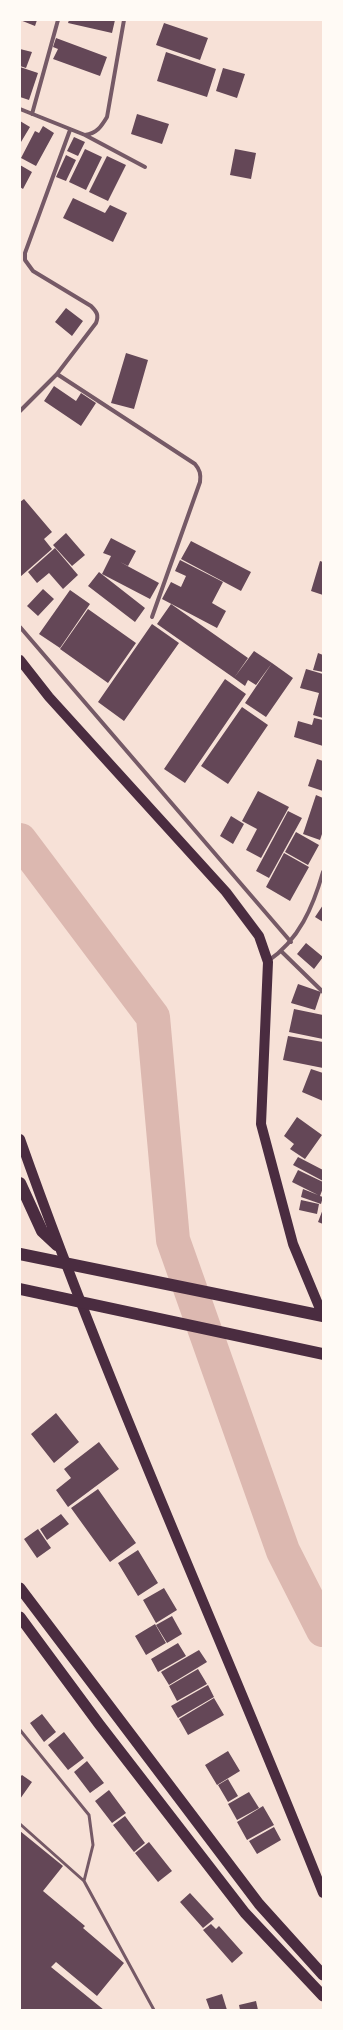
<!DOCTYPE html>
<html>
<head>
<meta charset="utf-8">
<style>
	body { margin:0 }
	#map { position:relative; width:343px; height:2030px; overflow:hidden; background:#f7e1d7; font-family:Signika,sans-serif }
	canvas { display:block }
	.frame { position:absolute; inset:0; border:21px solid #fffaf5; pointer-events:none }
</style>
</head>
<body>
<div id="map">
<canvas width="343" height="2030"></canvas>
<div class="frame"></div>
</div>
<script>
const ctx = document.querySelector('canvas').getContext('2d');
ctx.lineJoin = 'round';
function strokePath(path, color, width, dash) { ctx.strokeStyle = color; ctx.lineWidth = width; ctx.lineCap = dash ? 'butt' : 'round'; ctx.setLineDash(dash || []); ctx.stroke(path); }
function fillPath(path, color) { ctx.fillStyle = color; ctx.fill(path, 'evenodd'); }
strokePath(new Path2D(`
	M20,840L153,1017L173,1240L283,1551L323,1630`), '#dcb8b0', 34);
fillPath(new Path2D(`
	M20,20H37L35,26Z
	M69,20H115L112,33L68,23Z
	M164,23L208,38L200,60L156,45Z
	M56,38L107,57L100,76L53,59L58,49L53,47Z
	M20,49L32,52L26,68L20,66Z
	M166,52L216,69L207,97L157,81Z
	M20,67L38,73L29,100L20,97Z
	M223,68L245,74L237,98L216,91Z
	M137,114L169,124L162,144L131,134Z
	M20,121L30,127L21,142H20Z
	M43,126L54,133L36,166L21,158L35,131L39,133Z
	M74,137L85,142L78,156L67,151Z
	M85,149L102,157L86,190L69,182Z
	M235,149L256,153L251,179L230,175Z
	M66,155L76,160L66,181L56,177Z
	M107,156L126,165L108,201L89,192Z
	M20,165L32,172L23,189L20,187Z
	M73,198L105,213L110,205L127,213L113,242L63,218Z
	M66,308L83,321L72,336L55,322Z
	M126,353L148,360L134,409L111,403Z
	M54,386L76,401L81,393L96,403L81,426L44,401Z
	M24,499L52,532L44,539L52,549L20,577V502Z
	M66,533L85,555L72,566L53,545Z
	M111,538L136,551L128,566L120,562L159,583L150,599L102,574L111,556L103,553Z
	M191,541L251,572L241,591L181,559Z
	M55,548L78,575L63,589L49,573L37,583L28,572Z
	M180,560L223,582L212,603L226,611L217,628L162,599L171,582L181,587L186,576L175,571Z
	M320,561L323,562V595L311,591Z
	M99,572L145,608L135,622L88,586Z
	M43,589L54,599L38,616L27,606Z
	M70,590L90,604L60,648L39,634Z
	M171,604L248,658L234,678L157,624Z
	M88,609L136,643L108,683L60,649Z
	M152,624L179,643L124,721L98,702Z
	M254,651L272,663L256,685L248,680L245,686L234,678Z
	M318,653L323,655V672L313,670Z
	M272,663L293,678L266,717L245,703Z
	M306,669L323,674V718L313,715L319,693L300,688Z
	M225,679L246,694L185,783L164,769Z
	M242,707L268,725L228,784L201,766Z
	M314,718L323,720V746L294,737L298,721L312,725Z
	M317,759L323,761V791L308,786Z
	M258,791L289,807L261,858L246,850L257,829L242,821Z
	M316,795L323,798V831L320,840L303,834Z
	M288,811L302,818L269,878L256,871Z
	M231,816L244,824L233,844L220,836Z
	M296,832L319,845L308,865L285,852Z
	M284,853L309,867L290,901L266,887Z
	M323,905V922L315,917Z
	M306,943L323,957L314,969L297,954Z
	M298,984L321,992L315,1010L291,1003Z
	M294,1009L323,1015V1039L289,1032Z
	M288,1036L323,1042V1068L283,1060Z
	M311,1069L323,1073V1101L302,1092Z
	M297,1117L322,1135L305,1159L290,1149L294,1144L284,1136Z
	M298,1157L323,1170V1181L293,1165Z
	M298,1170L323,1182V1188L320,1196L323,1197L321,1204L301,1197L303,1189L318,1195L292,1182Z
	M301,1200L319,1204L317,1214L299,1210Z
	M323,1209V1224L318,1222Z
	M56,1413L79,1442L54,1463L31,1434Z
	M99,1442L119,1469L68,1507L56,1490L71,1478L64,1469Z
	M98,1489L136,1543L110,1562L71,1508Z
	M61,1514L69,1524L47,1540L40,1529Z
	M38,1529L51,1548L37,1558L24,1539Z
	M138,1550L158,1583L138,1596L118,1563Z
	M164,1588L177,1610L156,1623L143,1600Z
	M172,1616L182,1634L167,1643L156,1625Z
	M155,1624L166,1643L146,1655L135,1636Z
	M178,1643L186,1656L158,1672L151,1659Z
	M199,1650L207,1662L169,1685L161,1672Z
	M198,1669L207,1684L177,1701L169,1686Z
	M208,1685L214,1697L178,1718L171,1706Z
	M214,1698L224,1715L188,1735L179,1719Z
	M42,1714L56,1732L44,1742L30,1723Z
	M64,1732L84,1758L68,1770L48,1745Z
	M228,1751L240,1771L217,1785L205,1765Z
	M87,1761L104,1783L90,1793L74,1772Z
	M22,1775L32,1782L20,1799V1777Z
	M228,1779L238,1796L228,1802L218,1785Z
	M109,1790L126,1813L112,1823L95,1801Z
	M249,1792L259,1808L237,1820L228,1804Z
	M263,1806L274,1825L247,1840L237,1822Z
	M125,1816L145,1843L134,1852L113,1825Z
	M274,1827L281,1840L257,1854L249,1841Z
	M20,1831L63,1866L43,1891L85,1926L83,1928L124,1963L97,1996L56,1962L51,1967L104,2010H20Z
	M149,1842L172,1871L158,1882L135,1853Z
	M190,1893L214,1919L203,1928L180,1902Z
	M211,1924L216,1929L219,1926L243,1953L232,1963L203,1930Z
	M222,1994L227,2010H210L206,1999Z
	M256,2001L258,2010H240L239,2005Z`), '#644757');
strokePath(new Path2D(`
	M20,1730L89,1815L93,1845L84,1881
	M20,1824L84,1881L154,2010`), '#755966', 3);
strokePath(new Path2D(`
	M20,109L85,135L145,167
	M32,114L58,20
	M85,135C97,133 101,127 107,117L124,20
	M57,374L195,464C200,470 201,474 200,482L152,617
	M20,411L57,374L96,323C99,315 97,312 91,306L33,271L25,260V253L70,130
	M20,627L291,942
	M282,952L323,992
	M268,961C299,940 313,907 323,872`), '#755966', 4);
strokePath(new Path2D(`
	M20,660L49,697L226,892L259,936L268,962L261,1124L293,1244L323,1316
	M20,1139C110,1394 223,1641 323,1893`), '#4a2c40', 10);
strokePath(new Path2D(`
	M20,1588L259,1904L323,1975
	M20,1617L99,1724L245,1913L323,1996`), '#4a2c40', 11);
strokePath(new Path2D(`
	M20,1183L42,1231L57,1245
	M20,1254L323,1316
	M20,1289L323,1354`), '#4a2c40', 12);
</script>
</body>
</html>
